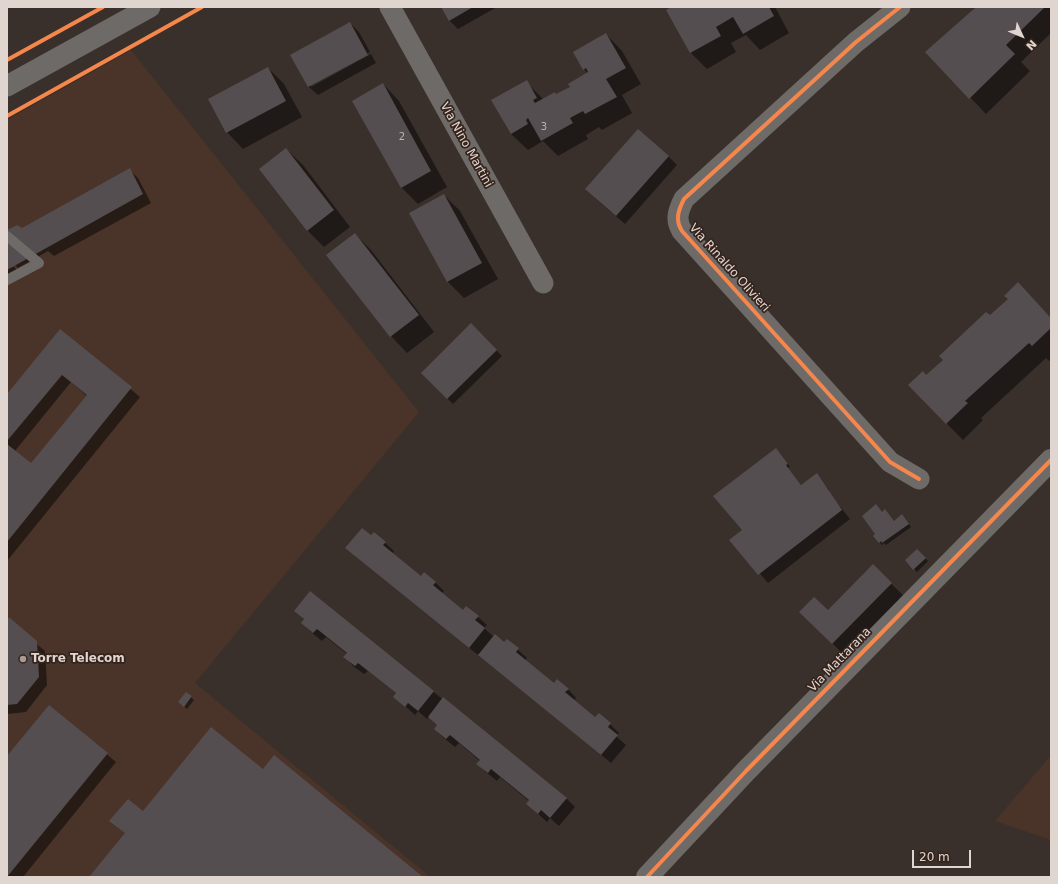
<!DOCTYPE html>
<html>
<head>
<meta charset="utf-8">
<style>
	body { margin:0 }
	#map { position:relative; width:1058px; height:884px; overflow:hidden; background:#3a302b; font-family:"DejaVu Sans",sans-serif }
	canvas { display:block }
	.frame { position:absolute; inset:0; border:8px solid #e1d5d0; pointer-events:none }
	.north { position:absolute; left:1002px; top:16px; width:40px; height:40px; -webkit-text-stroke:3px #35241c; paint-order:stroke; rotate:134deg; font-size:11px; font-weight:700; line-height:16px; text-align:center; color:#e1d5d0 }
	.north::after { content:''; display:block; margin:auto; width:14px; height:18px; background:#e1d5d0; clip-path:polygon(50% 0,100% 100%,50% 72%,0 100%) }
	.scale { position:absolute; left:912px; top:850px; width:59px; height:18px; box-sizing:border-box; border:2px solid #e1d5d0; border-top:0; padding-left:5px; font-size:12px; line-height:14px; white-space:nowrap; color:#e1d5d0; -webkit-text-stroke:3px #35241c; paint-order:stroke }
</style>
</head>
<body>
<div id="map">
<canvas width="1058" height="884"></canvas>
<div class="frame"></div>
<div class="north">N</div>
<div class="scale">20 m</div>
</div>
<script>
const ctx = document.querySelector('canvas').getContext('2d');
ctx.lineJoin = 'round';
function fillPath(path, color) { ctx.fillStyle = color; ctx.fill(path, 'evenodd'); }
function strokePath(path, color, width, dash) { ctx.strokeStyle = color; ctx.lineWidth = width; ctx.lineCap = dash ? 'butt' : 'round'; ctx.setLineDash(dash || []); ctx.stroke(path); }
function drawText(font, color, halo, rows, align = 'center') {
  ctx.font = font + ' "DejaVu Sans",sans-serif'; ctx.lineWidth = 3.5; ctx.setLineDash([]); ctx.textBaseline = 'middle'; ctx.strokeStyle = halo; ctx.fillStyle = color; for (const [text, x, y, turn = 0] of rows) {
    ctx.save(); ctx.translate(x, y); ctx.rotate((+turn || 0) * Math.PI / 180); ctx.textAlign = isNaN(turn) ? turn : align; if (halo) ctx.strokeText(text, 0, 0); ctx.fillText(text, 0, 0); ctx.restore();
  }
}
fillPath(new Path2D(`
	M131,50L419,412L195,683L430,877H7V120Z
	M1051,755V840L995,821Z`), '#4a3328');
fillPath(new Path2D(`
	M442,7H497L458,29L449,20Z
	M673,7H775L789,33L760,50L746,35L731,43L736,52L707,69L691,53L667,10Z
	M976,7H1051V33L1021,62L1030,71L986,114L927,52Z
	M350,23L359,32L370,52L311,85V87L371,54L376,63L318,95L309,87L292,56Z
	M606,34L622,51L641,84L622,95L632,113L602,130L599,127L586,135L588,139L558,156L543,141L528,150L511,134L526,82L543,99L555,93L557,95L571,87L588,74L584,69Z
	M268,68L284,84L302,117L243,149L227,132Z
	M383,84L399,101L447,187L418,204L401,187Z
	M286,149L303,165L350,227L324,247L308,231L260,169Z
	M668,156L677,165L625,224L595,198Z
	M129,169L138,178L151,203L54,256L48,251L18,268L15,265L13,266L22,275L7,283V231L27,235Z
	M444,195L460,211L498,279L464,298L448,282L411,214Z
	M355,234L371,250L434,332L407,353L391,336Z
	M1018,283L1051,318V359L1049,361L1046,358L981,418L983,420L963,440L909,385L926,376L1009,300Z
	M471,324L502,356L453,404L422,373Z
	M60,330L140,397L7,561V395ZM71,382L87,396L31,464L15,451Z
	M779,452L790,467L788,468L802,486L819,477L829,490L828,492L850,519L768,583L744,555V531Z
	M882,513L894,522L904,518L911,527L886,545L884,543L882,545L875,536Z
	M374,533L394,551L392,554L421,577L435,582L444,591L441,594L463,611L478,617L487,625L484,628L494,637L504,643L507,640L527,658L525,661L554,684L568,689L576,698L574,701L595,718L599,715L610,724L619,733L616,736L626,745L611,763L479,654L478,655L355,556Z
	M917,550L928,561L917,572L906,560Z
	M873,566L908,600L849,660L801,612H828Z
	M310,593L566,798L575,807L559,826L550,818L547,822L536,812L527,804L529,801L500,777L497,781L486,772L478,764L480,761L459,743L455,747L444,738L435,729L438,726L429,717L427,719L418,711L415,715L395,697L397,694L368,671L364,674L353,666L345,657L347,654L326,637L322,641L310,631L302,623L305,620L296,611Z
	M7,619L45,651L47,685L26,712L7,714Z
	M187,693L194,700L187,709L182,704Z
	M49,706L116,762L23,877H7V758Z`), '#0007');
fillPath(new Path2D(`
	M441,7H473L449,21Z
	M671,7H769L774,16L743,34L733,17L716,27L721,36L690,53L666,10Z
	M976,7H1045L1006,45L1015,54L969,99L925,52Z
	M350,22L368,55L308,87L290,55Z
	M606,33L626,68L606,79L617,97L585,114L583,111L570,118L573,123L541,141L528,118L526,120L528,124L511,134L491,100L527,80L537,98L533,100L535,103L555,92L556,94L570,87L568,84L588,72L586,68L583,70L573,52Z
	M268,67L286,101L226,133L208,99Z
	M383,83L431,171L401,188L352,101Z
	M638,129L669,156L616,216L585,189Z
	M286,148L334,210L307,231L259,169Z
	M130,168L143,194L7,270V230L17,225L22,228Z
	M444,194L482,263L447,282L409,213Z
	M355,233L419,315L390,337L326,255Z
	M1018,282L1051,318V328L1032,346L1029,343L965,401L968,403L946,424L908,385L923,371L926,375L943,360L939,356L986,312L990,315L1008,299L1004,296Z
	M471,323L497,350L447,399L421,373Z
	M60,329L132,387L7,542V444L31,463L87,395L62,375L7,441V394Z
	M776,448L788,464L786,465L801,485L817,473L842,510L758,575L729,540L742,530L713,496Z
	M876,504L882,512L885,509L894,521L902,514L909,524L882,543L881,541L879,543L873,536L875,534L862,516Z
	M362,528L371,535L374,532L386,542L383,545L421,576L424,572L436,582L433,585L463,610L466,606L479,616L475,620L485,628L469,648L345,548Z
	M917,549L926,558L913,570L905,560Z
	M873,564L892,583L832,644L799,612L814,597L828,610Z
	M310,591L434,691L418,711L408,703L405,707L393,697L396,693L358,663L355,666L343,657L347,653L317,629L313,633L301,623L304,619L294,611Z
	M7,618H10L37,641L39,677L17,704L7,705Z
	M495,634L504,642L507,639L519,648L516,652L554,683L557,679L569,689L565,692L595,717L599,713L611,723L608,727L618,735L601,755L478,655Z
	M186,692L192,696L184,707L178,702Z
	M443,697L567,798L550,818L541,810L538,814L526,804L529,800L491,769L488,773L476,764L480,760L450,735L446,739L434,729L437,725L428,717Z
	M49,705L108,753L7,877V756Z
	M211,727L263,769L274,755L423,877H89L125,833L109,821L128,799L143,811Z`), '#544e50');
strokePath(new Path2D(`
	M7,236L39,263L7,280`), '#6e6a68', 10);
strokePath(new Path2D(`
	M390,7L543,283
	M900,7L856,42L684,199C678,211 675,220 682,231L890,462L919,479
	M7,86L150,7`), '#6e6a68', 21);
strokePath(new Path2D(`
	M647,877L746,771L1051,460`), '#6e6a68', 22);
strokePath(new Path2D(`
	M900,7L856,42L684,199C678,211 675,220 682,231L890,462L919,479
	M7,60L103,7
	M7,116L202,7
	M647,877L746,771L1051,460`), '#f5874c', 4);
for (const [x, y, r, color] of [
	[23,659,4,"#a79b96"]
]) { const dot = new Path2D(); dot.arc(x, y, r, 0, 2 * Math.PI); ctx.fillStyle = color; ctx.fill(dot); strokePath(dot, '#35241c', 1.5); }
drawText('10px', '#beb3b0', null, [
	["3",544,127],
	["2",402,137]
]);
drawText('12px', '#e1d5d0', '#35241c', [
	["Via Nino Martini",466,145,61],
	["Via Rinaldo Olivieri",729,268,48],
	["Via Mattarana",840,660,-46]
]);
drawText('bold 12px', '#e1d5d0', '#35241c', [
	["Torre Telecom",31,659]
], 'left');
</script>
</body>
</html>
